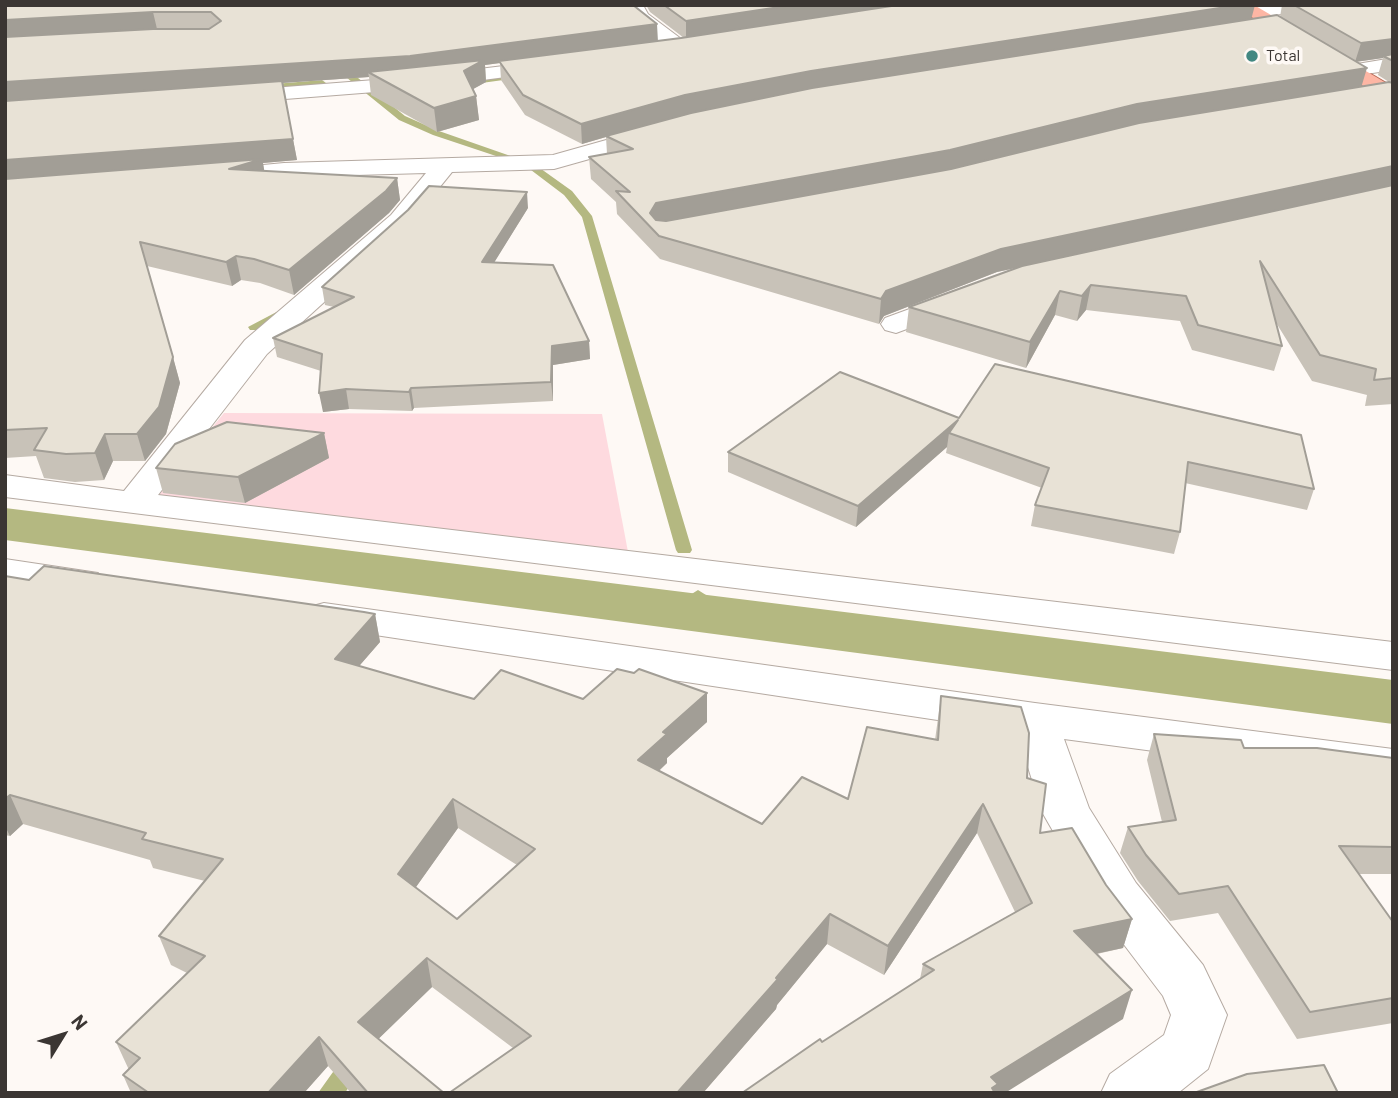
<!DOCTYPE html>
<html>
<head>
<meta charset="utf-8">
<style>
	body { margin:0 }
	#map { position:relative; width:1398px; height:1098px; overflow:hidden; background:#fef9f5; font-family:Barlow,sans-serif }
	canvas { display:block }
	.frame { position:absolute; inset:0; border:7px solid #3b3633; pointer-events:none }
	.north { position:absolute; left:28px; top:1000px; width:70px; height:70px; -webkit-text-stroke:5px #fef9f5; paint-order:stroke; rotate:52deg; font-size:19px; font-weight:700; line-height:28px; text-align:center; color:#3b3633 }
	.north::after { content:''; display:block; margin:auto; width:24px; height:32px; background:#3b3633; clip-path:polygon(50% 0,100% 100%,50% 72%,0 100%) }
</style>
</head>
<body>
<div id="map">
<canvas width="1398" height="1098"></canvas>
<div class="frame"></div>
<div class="north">N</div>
</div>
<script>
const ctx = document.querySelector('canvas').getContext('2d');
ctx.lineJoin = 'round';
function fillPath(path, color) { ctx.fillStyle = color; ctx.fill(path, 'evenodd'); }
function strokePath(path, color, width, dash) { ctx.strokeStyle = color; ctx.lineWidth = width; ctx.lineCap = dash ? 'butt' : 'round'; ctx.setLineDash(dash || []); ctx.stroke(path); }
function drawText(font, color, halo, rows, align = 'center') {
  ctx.font = font + ' Barlow,sans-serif'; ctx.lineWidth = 7; ctx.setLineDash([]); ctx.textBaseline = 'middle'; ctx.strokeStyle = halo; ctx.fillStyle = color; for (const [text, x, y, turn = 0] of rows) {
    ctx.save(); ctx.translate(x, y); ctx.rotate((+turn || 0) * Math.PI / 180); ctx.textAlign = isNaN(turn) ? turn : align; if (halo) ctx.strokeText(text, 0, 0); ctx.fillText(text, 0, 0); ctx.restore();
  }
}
fillPath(new Path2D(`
	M224,413L602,414L628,552L153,500Z`), '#fedadf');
fillPath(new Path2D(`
	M336,65H342L405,116L439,131L522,160L514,162L433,135L399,120L336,69Z
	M522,72L525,73V77L467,85L463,82Z
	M322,80L326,83L325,85L262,91L258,88L262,85Z
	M531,166H537L572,191L592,216L692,550L690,553H678L676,550L582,217L564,195L531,170Z
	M286,307L292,311L290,314L258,330H250L248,327Z
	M698,590L706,595L711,614L709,618L703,619L695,614L690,595Z
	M346,1062L354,1065L358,1073L345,1093H318L338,1065Z`), '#b4b881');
fillPath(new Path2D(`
	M5,508L1393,680V724L5,540Z`), '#b4b881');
const minor = new Path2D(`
	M625,5H643L648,14L688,44L691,48L688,52C668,57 634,21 625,5Z
	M1256,5H1317C1308,13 1251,20 1243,11L1246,7Z
	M1393,58V70L1352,76L1345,74L1342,70L1345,66Z
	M553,60L560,62L563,66L560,70L413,89L234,103L226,102L223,97L226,92L234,91L413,77Z
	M656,126L664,128L667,133L664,138L554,169L452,172L409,225L267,354L158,495L1393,642V670L5,497V475L124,491L245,340L391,215L426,173L284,177L220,182L211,180L208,175L211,170L284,163L553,155Z
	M956,292L966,295L971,301L966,307L896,333L885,330L881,324L885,318Z
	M5,559L98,573L104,582L98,591L84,594L5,583Z
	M324,603L1035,703L1393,749V783L1064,739L1089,808L1136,883L1203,965L1227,1015L1208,1069L1178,1093H1101L1110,1074L1164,1035L1171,1015L1163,996L1100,913L1042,812L1017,732L309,625L303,616L309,607Z`);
const major = new Path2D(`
	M1232,5H1254L1393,87V102L1386,100Z`);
strokePath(minor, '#b5aaa2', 2);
strokePath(major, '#b86955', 2);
fillPath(minor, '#fff');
fillPath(major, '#fdb6a4');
fillPath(new Path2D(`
	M5,5L657,24V41L684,38L650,12L646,5H1239L1252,19L1280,17L1282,5H1393V404L1365,406L1367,395L1312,381L1275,321L1282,346L1274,371L1192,350L1180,321L1086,310L1077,321L1055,315L1026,368L906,332L909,307L1016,268L997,272L884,316L879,324L660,259L617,214L616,202L591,179L589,157L607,154L606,137L582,144L525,115L501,80L500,63L485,65L486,82L473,89L476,96L479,120L437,132L371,95L369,77L282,83L297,160L263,163L264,171L397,178L400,200L389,213L294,295L260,283L241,280L232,286L147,266L180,383L166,434L145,461H113L104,480L75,482L44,478L36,456L5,458ZM1383,58L1378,75L1389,82L1361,86L1355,62Z
	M528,208L494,262L589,341L590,359L553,365V401L414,408L412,411L349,409L323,412L321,371L277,357L273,338L334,307L325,305L322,287Z
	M995,364L1314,489L1307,510L1185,483L1180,532L1174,554L1031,526L1035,505L1042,488L946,453L947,447L856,527L728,472V452L959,418Z
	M324,433L329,458L245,503L163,493L156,468Z
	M5,576L29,580L375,614L380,642L359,666L474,699H583L707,722L667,758V763L659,771L762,824L848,799L935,740L941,696L1027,778L1040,833L1106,885L1132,919L1123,948L1097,954L1123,1019L822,1042L920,979L923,964L1015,912L977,833L884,975L827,944L777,1005L776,1009L703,1093H449L513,1048L432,987L378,1039L444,1093H351L328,1066L304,1093H131L123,1075L129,1070L116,1042L187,973L171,965L159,936L205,881L153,868L150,860L23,824L10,836L5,835ZM458,828L517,865L457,919L415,888Z
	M1154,734L1244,748L1393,758V874H1359L1393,922V1023L1297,1039L1218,913L1170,921L1138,881L1120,853L1128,827L1162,822L1147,760Z`), '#c8c2b8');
fillPath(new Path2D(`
	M793,5H905L686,39V21Z
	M1239,5H1255L1251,20L606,136V137L582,144L581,124L685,95L811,71Z
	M153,12L157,29L5,38V20Z
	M657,24L658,42L499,61L500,63L485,65L486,82L466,93L368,72L369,77L5,102V82Z
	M1393,39V56H1383V58L1355,62L1361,43Z
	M1367,68L1361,88L947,171L651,227L650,213L656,203L1137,104Z
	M476,96L479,120L437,132L434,108Z
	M293,139L297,160L263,163L266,181L5,182V160Z
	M1393,166V186L997,272L884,316L879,324L881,299L886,291L1001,249Z
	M397,178L400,200L389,213L294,295L289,270Z
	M527,192L528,208L484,279L482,262Z
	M236,256L241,280L232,286L226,262Z
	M1091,285L1086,310L1077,321L1082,296Z
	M1060,291L1055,315L1026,368L1030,342Z
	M589,341L590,359L553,365V401L551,382L552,346Z
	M173,357L180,383L166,434L145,461L137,434Z
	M411,388L414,408L412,411L409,392Z
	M346,389L349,409L323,412L319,393Z
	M958,420L949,433L947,447L856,527L858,506Z
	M324,433L329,458L245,503L238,477Z
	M105,434L113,461L104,480L95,453Z
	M375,614L380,642L341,687L335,659Z
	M707,693V722L667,758V763L639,789L638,760L663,732Z
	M10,795L23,824L10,836L5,826V799Z
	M453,799L458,828L404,904L398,874Z
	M983,804L977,833L884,975L888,946Z
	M830,914L827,944L777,1005L776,1009L703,1093H677Z
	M1132,919L1123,948L1066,960L1074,931Z
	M427,958L432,987L366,1051L358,1022Z
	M1132,990L1123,1019L1005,1093H987L991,1077Z
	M319,1037L328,1066L304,1093H268Z`), '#a29e96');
const building = new Path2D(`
	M5,5H633L657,24L410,56L5,82V37L153,29H209L221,21L211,12H153L5,20Z
	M664,5H793L686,21Z
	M898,5H1239L811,71L685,95L581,124L523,95L499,61L681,38Z
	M1294,5H1393V39L1361,43Z
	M1277,15L1367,68L1137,104L950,150L656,203L650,213L656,220L666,221L951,169L1139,123L1389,82L1393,83V166L1001,249L886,291L881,299L659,236L616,191L630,192L589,157L633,149L606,136L691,113L812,88Z
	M1393,54V61L1383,56Z
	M484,60L464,71L476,96L434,108L368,72Z
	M282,81L293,139L5,160V101Z
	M262,159L229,169L397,178L386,191L289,270L254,259L236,256L226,262L140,242L173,357L159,407L137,434H105L95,453L66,454L34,450L47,428L5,430V179Z
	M1393,185V378L1374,380L1376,369L1320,355L1260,261L1282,346L1198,325L1186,296L1091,285L1082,296L1060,291L1030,342L909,307L1022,266Z
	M429,186L527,192L482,262L553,265L589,341L552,346L551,382L411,388L409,392L346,389L319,393L322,354L273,338L354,297L322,287L408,210Z
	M995,364L1301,435L1314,489L1188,462L1180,532L1035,505L1049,468L949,433L958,420L858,506L728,452L840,372L959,418Z
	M227,422L324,433L238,477L156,468L175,444Z
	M44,566L364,612L375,614L335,659L474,699L501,670L583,699L617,669L634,673L639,669L707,693L663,732L667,734L638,760L762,824L802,777L848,799L867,727L938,740L941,696L1021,707L1029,733L1027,778L1046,784L1040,833L1072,828L1106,885L1132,919L1074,931L1132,990L991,1077L998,1084L992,1088L995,1093H742L820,1039L822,1042L934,970L923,964L1032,903L983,804L888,946L830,914L776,978L778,979L677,1093H449L531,1036L427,958L358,1022L444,1093H368L319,1037L268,1093H149L123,1075L140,1058L116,1042L205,956L159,936L223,859L142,839L146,833L10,795L5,799V576L29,580ZM453,799L535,849L457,919L398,874Z
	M1154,734L1241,740L1244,748H1317L1393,758V847L1339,846L1393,922V998L1310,1012L1228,886L1179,894L1146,855L1128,827L1176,820Z
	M1324,1065L1338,1093H1194L1247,1074Z`);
fillPath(building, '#e8e2d6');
strokePath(building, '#a29e96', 2);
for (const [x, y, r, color] of [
	[1252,56,7,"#428882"]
]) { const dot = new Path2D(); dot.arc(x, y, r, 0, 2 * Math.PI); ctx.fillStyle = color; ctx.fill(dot); strokePath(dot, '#fef9f5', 2.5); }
drawText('16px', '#3b3633', '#fef9f5', [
	["Total",1266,56]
], 'left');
</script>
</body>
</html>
